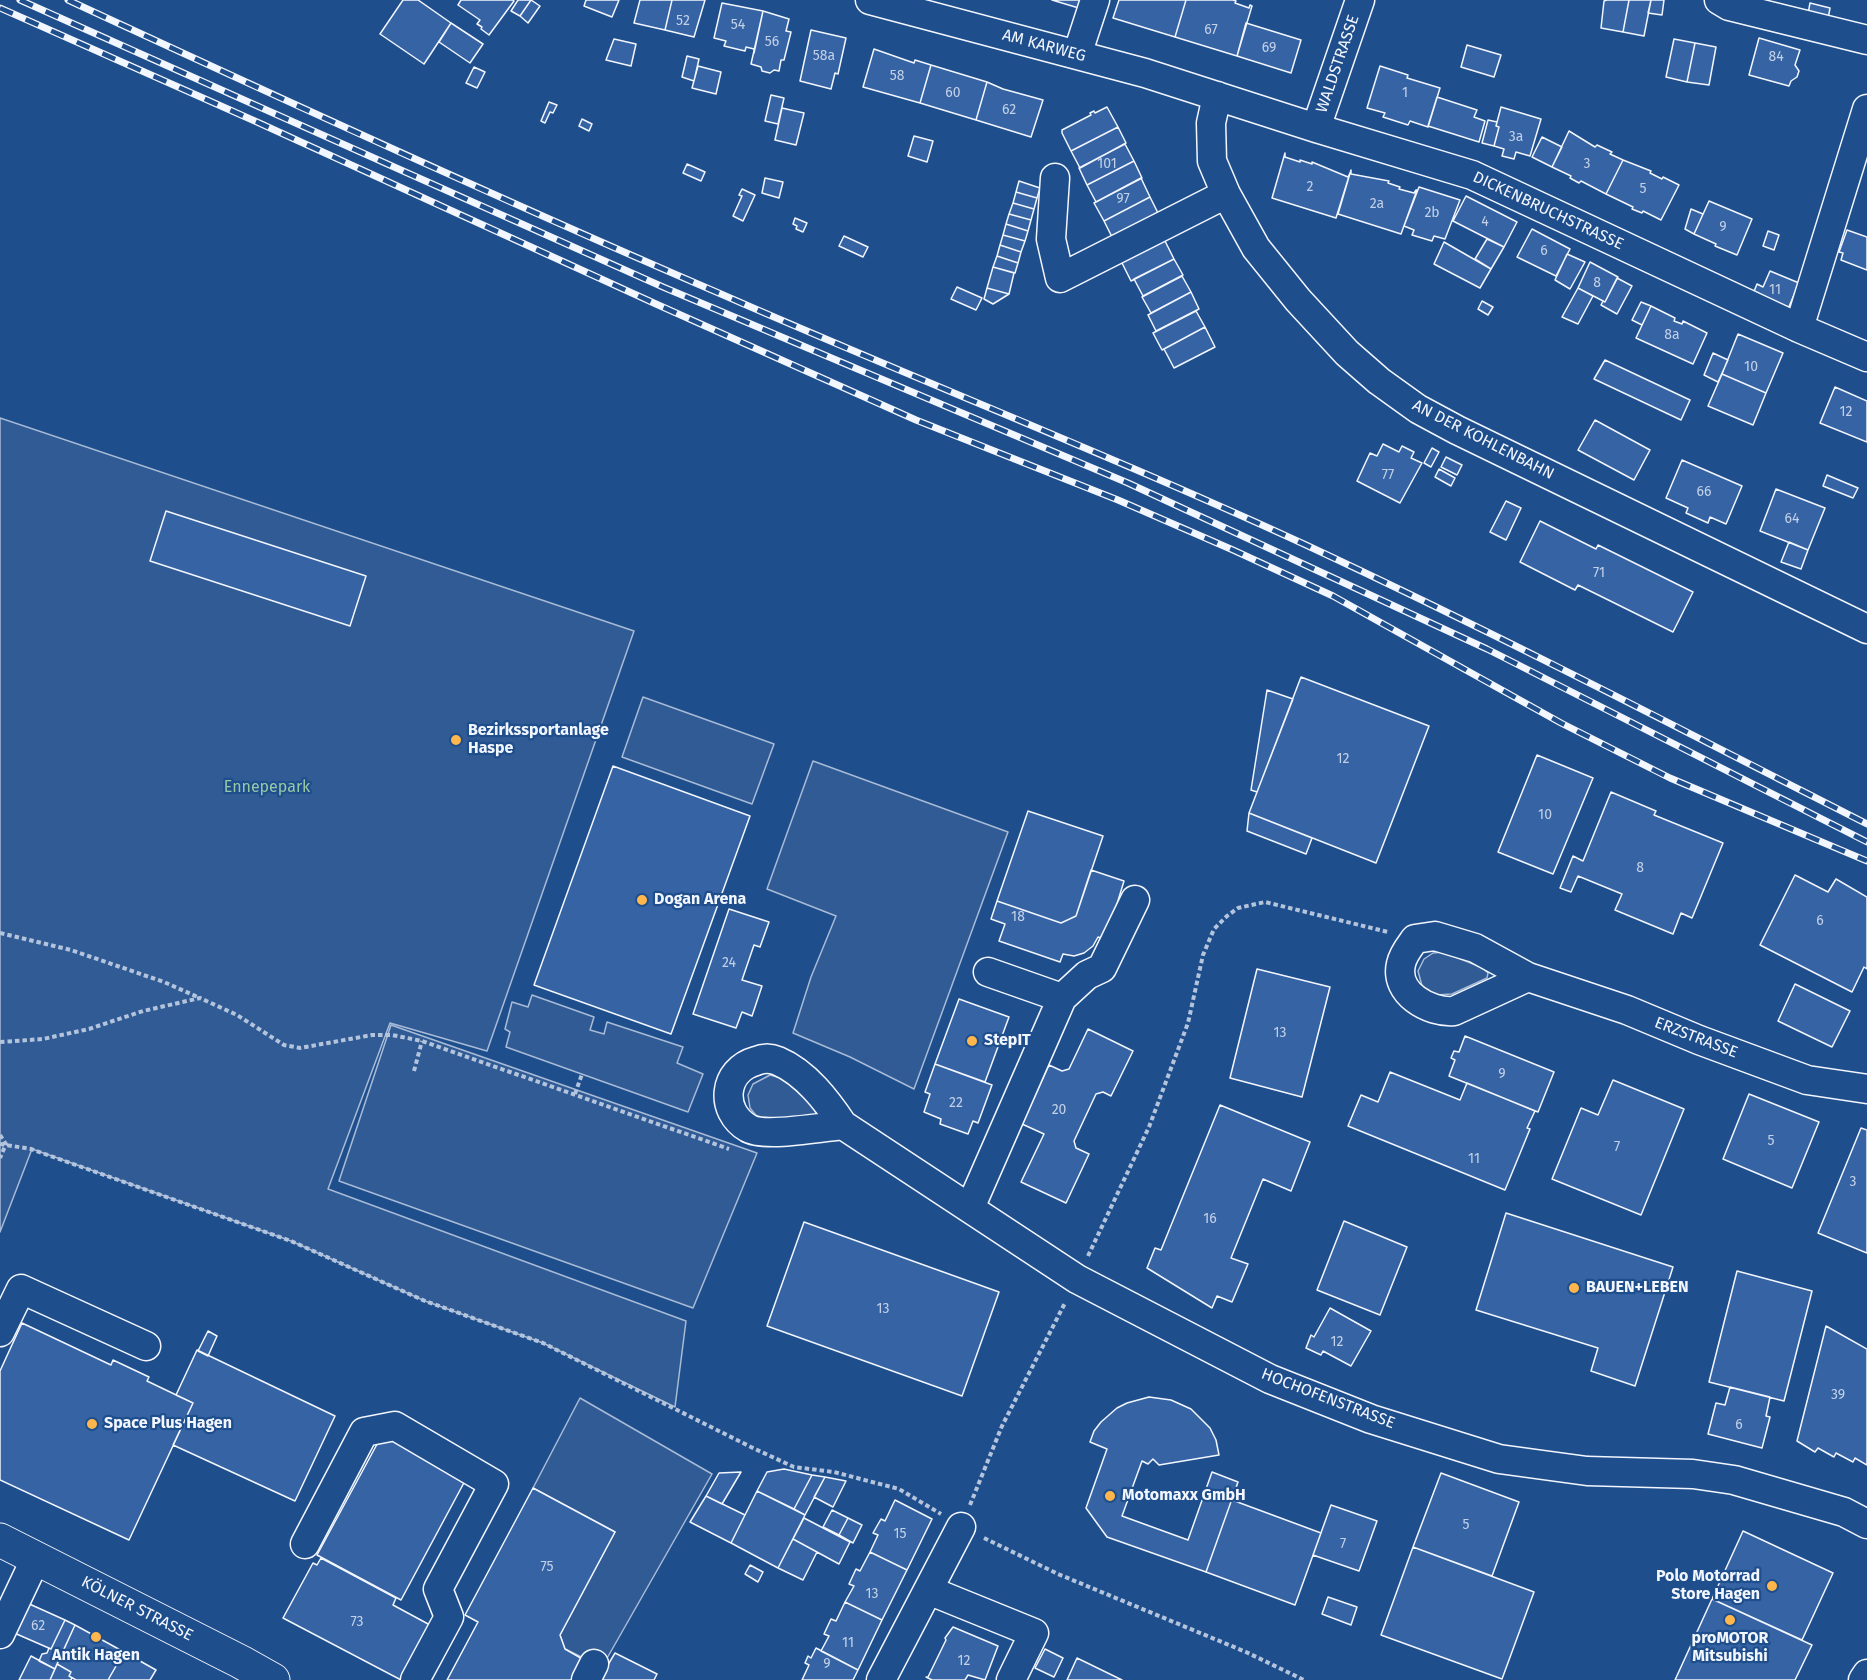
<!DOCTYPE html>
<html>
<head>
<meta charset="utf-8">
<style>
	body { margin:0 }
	canvas { display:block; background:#1f4e8c }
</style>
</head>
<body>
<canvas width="1867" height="1680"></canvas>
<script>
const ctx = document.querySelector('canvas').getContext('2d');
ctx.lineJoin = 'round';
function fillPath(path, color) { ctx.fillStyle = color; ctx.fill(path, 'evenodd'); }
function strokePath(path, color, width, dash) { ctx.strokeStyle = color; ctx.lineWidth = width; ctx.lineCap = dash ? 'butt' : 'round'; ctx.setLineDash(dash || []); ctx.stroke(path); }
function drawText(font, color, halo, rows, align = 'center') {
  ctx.font = font + ' "Fira Sans",sans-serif'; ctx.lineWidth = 4.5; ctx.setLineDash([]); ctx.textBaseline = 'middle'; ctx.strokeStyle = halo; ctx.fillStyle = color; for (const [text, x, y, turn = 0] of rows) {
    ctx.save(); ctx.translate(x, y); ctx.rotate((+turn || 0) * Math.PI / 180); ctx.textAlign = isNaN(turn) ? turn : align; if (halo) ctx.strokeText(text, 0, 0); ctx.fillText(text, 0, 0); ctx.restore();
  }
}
const built = new Path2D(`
	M0,418L634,631L487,1051L390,1023L328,1189L686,1321L675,1407L543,1343L425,1301L291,1241L32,1149L0,1232Z
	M643,697L774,744L752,804L622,757Z
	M813,761L1008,832L914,1089L850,1057L793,1033L811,977L836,916L767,889Z
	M1443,952L1483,968L1488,973L1487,978L1452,994L1435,995L1422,986L1418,971L1424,959L1433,953Z
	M532,995L594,1017L590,1030L604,1034L607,1022L683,1047L677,1063L703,1074L688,1112L506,1047L510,1032L505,1029L512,1002L528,1007Z
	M391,1025L757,1153L693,1308L339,1181Z
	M770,1075L781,1078L815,1106L816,1116L812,1118L759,1119L750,1108L748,1095L753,1084Z
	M580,1398L712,1474L602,1667L565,1649L560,1635L615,1532L533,1488Z`);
fillPath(built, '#305b95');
strokePath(built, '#a8bbd7', 1.5);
const building = new Path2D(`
	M403,0H418L451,23L424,64L380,34Z
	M461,0H513L514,1L489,35L481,29L482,27L477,24L480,20L458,5Z
	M518,0H531L520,16L511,11Z
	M531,0L540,6L528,23L520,16Z
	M586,0H619L612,17L584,6Z
	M640,0H672L665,30L634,23Z
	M672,0H705L694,37L665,30Z
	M1052,0H1084L1082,9Z
	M1119,0H1186L1175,37L1113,18Z
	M1186,0H1233L1236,1L1235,3L1249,8L1250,5L1252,6L1237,56L1175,37Z
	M1607,0H1629L1623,32L1601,28L1604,1Z
	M1629,0H1651L1644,36L1623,32Z
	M1651,0H1664L1662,15L1648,13Z
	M722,3L763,11L754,53V49L746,47L745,51L724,46L726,41L714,38Z
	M1810,3L1830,8L1828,19L1808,14Z
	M763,11L789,19L786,31L791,32L784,60H781L779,71L774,70L770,73L762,71L761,67L751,64Z
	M451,23L483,44L470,63L439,42Z
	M1246,23L1301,40L1291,73L1237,56Z
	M811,30L846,38L838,74L835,73L831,89L800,81Z
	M1759,38L1800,50L1795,65L1799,71L1797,77L1791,81L1789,86L1749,75Z
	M614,39L636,44L631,66L606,60Z
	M1674,39L1695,43L1687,82L1666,77Z
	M1695,43L1716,47L1709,85L1687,82Z
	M1467,45L1501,55L1494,77L1461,67Z
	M874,49L914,63L915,60L931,65L920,103L863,87Z
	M687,56L699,59L694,81L682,77Z
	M931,65L987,82L976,120L920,103Z
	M698,66L721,72L716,94L692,88Z
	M1380,66L1408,75L1407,78L1440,88L1428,127L1410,121L1408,125L1383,117L1385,113L1367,108Z
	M474,67L485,72L477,88L466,83Z
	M987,82L1003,89L1043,100L1031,137L976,120Z
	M771,95L784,98L778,124L765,121Z
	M1437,97L1477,110L1474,117L1485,121L1479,142L1428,126Z
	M549,102L557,105L553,113L550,112L545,123L541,121Z
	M1107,107L1118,127L1071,151L1062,133V130L1091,115L1090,113L1094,111L1095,113Z
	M1501,107L1541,119L1530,156L1516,152L1514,159L1502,156L1504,149L1494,146L1499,127L1496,126Z
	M782,108L804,113L796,145L775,140Z
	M582,119L592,124L589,131L579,126Z
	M1488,120L1497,122L1496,126L1499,127L1494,146L1482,143Z
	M1118,127L1126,143L1080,168L1071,151Z
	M1569,131L1595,147L1597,145L1612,152L1610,154L1623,160L1606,194L1581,181L1579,183L1570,178L1571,176L1552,167Z
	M914,136L933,141L927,162L908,156Z
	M1542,137L1562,147L1552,167L1532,157Z
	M1125,144L1134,161L1087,185L1079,168Z
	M1285,153V157L1300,162V160L1312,164V162L1348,177L1350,173L1336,218L1272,198Z
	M1623,160L1651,171L1650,173L1662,179L1663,177L1679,185L1661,220L1643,211L1642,213L1632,209L1633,207L1606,194Z
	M1134,161L1142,178L1096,202L1087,185Z
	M687,164L705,172L701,181L683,173Z
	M1351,170V174L1389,181L1388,183L1400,187L1399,189L1414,193L1416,190H1417L1401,234L1338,214Z
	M765,178L783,182L779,198L762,193Z
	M1141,178L1150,197L1104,221L1094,203Z
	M1019,181L1040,188L1037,198L1016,192Z
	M1419,187L1460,200L1445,239L1434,236L1432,241L1412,235L1414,230L1404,226Z
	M742,189L755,195L743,221L733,216L742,196L739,195Z
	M1016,192L1037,198L1034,209L1013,203Z
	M1466,196L1517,222L1504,247L1453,221Z
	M1150,197L1159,215L1113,239L1104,221Z
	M1709,201L1752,219L1737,255L1715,246L1716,244L1694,234Z
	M1013,203L1034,209L1031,220L1009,214Z
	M1691,209L1703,214L1694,234L1685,229Z
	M1009,214L1031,220L1028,231L1006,224Z
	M795,218L807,223L803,232L796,229L797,226L793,224Z
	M1006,224L1028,231L1025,241L1003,235Z
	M1532,229L1570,249L1556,276L1517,257Z
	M1847,230L1867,237V270L1841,260L1843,253L1839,252Z
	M1768,231L1779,235L1774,250L1763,246Z
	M1003,235L1025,241L1021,252L1000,245Z
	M844,236L868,247L863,257L839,246Z
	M1164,239L1174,259L1131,281L1121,261Z
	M1487,239L1504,247L1491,269L1475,259Z
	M1444,242L1491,269L1480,288L1434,264Z
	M1000,245L1021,252L1018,263L997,256Z
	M1567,254L1585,262L1570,289L1555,280Z
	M997,256L1018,263L1015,273L993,267Z
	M1174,259L1183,275L1143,296L1134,279Z
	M1590,262L1618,277L1605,302L1578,288Z
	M993,267L1014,273L1009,294L987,288Z
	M1770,271L1799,283L1788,309L1753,294L1757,284L1763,287Z
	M1182,276L1191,292L1151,313L1142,297Z
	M1617,278L1632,286L1617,314L1601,305L1603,301L1605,302Z
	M957,287L982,298L976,310L951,299Z
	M987,288L1009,294L993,304L984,299Z
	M1578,288L1593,296L1578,324L1562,317Z
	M1191,292L1199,309L1156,331L1148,315Z
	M1482,301L1493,307L1488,315L1478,309Z
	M1641,302L1651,306L1642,325L1632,320Z
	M1651,306L1675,318L1674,321L1682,324L1683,321L1707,333L1693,364L1636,338Z
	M1196,311L1205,327L1162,350L1153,333Z
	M1205,327L1215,347L1174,368L1164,349Z
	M1738,334L1783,353L1766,393L1722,374Z
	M1713,353L1728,360L1718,382L1704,375Z
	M1605,360L1690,400L1681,420L1594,379Z
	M1722,374L1766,393L1753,425L1708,406Z
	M1835,387L1867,401V442L1820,423Z
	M1595,420L1650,450L1634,480L1578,450Z
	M1383,444L1399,452L1402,446L1414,452L1411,458L1422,463L1400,503L1357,481L1370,453L1377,456Z
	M1432,448L1439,452L1431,467L1424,463Z
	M1446,457L1462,465L1457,475L1441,467Z
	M1682,460L1742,486L1726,524L1710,517L1708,523L1686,513L1688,508L1666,498Z
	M1439,469L1455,478L1451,486L1435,477Z
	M1827,475L1858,488L1853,498L1823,486Z
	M1776,489L1825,508L1808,550L1760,531Z
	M1506,501L1521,508L1506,540L1490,532Z
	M166,511L366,576L350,626L150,561Z
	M1540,521L1596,549L1598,545L1693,592L1673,632L1578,585L1575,590L1520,562Z
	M1789,542L1808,550L1801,569L1781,562Z
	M1301,677L1429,726L1376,863L1249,813Z
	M1267,690L1293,699L1257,792L1251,790Z
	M1537,755L1593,778L1553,874L1498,852Z
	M613,766L750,816L671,1034L534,985Z
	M1611,792L1656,811L1654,815L1723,843L1692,918L1681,913L1673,934L1615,910L1622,894L1578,876L1571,892L1560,888L1573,856L1583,861Z
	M1028,811L1103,836L1076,916L1061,923L997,901Z
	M1249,813L1312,838L1306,854L1247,831Z
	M1091,870L1124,881L1106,940L1098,937L1093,946L1084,953L1074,956L1063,954L1060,962L999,941L1005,924L991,919L997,901L1061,923L1076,916Z
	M1795,875L1828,892L1836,879L1867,897V969L1864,967L1852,992L1760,945Z
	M729,909L769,922L760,947L754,945L742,980L762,986L752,1016L742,1012L736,1028L693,1014Z
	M1257,969L1330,987L1302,1097L1230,1078Z
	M1795,984L1850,1011L1832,1047L1778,1021Z
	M959,999L1009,1017L985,1082L935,1064Z
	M1088,1029L1133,1051L1111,1096L1103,1092L1096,1094L1074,1141L1076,1148L1089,1154L1066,1203L1021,1182L1044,1134L1022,1124L1049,1065L1062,1071L1069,1069Z
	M1465,1036L1554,1072L1538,1112L1449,1076L1455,1060L1451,1058L1454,1051L1459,1052Z
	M935,1064L992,1085L978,1123L973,1121L968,1134L940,1124L941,1119L924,1112L930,1094L925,1092Z
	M1390,1072L1460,1100L1467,1083L1535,1111L1527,1128L1530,1129L1505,1190L1348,1126L1361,1095L1378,1102Z
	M1613,1080L1684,1109L1641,1215L1552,1179L1581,1108L1598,1115Z
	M1749,1094L1819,1122L1792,1188L1723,1159Z
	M1220,1105L1310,1142L1291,1191L1263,1179L1231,1258L1248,1264L1232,1302L1217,1296L1212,1308L1147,1268L1155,1248L1161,1250Z
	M1861,1128L1867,1130V1253L1818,1233Z
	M1506,1213L1673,1267L1635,1386L1591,1371L1598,1348L1476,1310Z
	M1344,1221L1407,1247L1380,1315L1317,1290Z
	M804,1222L999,1292L962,1396L767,1326Z
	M1737,1271L1812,1291L1784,1401L1709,1382Z
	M1330,1308L1371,1331L1351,1366L1323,1351L1321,1355L1306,1348L1311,1335L1314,1337Z
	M22,1323L111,1365L113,1360L149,1377L147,1381L193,1403L129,1540L0,1480V1371Z
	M1826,1326L1867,1349V1465L1855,1458L1853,1462L1836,1453L1834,1457L1818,1448L1815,1452L1797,1441Z
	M208,1331L217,1336L208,1356L198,1351Z
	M197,1350L335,1416L295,1501L173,1445L193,1403L176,1395Z
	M1730,1387L1770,1397L1766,1416L1770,1417L1762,1448L1708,1434L1716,1403L1725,1405Z
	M1149,1397L1171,1400L1191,1409L1210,1428L1216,1440L1219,1455L1159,1465L1153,1459L1148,1464L1142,1461L1122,1516L1188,1540L1212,1472L1238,1482L1206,1572L1107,1537L1086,1508L1107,1449L1090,1442L1094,1431L1101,1422L1117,1408L1127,1403Z
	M382,1435L466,1479L401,1600L317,1555Z
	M784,1469L812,1475L794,1509L757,1491L767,1472Z
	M741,1472L722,1504L706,1496L719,1473Z
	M1441,1473L1519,1502L1492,1576L1413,1547Z
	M812,1475L825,1477L805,1515L794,1509Z
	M825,1477L846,1481L833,1507L814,1497Z
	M1238,1482L1232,1500L1321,1533L1295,1605L1206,1572Z
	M533,1488L615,1532L560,1635L565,1649L586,1661L576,1680H447L478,1622L465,1615Z
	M757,1491L805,1515L778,1568L731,1543Z
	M706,1496L745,1515L731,1543L690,1522Z
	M895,1500L932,1519L907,1570L870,1552L878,1535L873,1533L881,1519L885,1521Z
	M1331,1505L1377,1521L1359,1571L1313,1555Z
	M832,1510L848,1518L839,1535L823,1527Z
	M804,1518L850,1542L839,1564L793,1539Z
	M848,1518L862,1525L853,1543L839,1535Z
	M1743,1531L1833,1573L1802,1640L1712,1599Z
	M793,1539L817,1552L803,1580L778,1568Z
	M1413,1547L1534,1592L1502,1679L1381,1635Z
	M870,1552L907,1570L882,1620L845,1602L854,1586L849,1584L856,1569L860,1571Z
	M321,1558L396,1598L393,1605L430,1625L401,1680L283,1618L313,1563L317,1565Z
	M750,1565L763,1572L758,1582L745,1574Z
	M1328,1597L1357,1607L1351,1625L1322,1614Z
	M1712,1599L1812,1645L1795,1680H1675Z
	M25,1602L65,1620L51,1649L12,1632Z
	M845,1602L882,1620L858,1670L821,1651L829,1636L824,1634L831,1619L836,1621Z
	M65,1620L75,1625L55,1669L39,1661L42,1654L47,1653L49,1648L51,1649Z
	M75,1625L124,1652L108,1680H76L69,1676L71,1672L57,1664Z
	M953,1627L998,1646L985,1680L968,1675L965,1680H932L926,1677H928L946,1640L945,1638Z
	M816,1648L858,1670L853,1680H802L809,1665L805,1663L808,1656L811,1658Z
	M1045,1649L1063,1658L1054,1677L1035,1668Z
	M124,1652L156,1670L150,1680H108Z
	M615,1653L657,1674L654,1680H599Z
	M31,1656L55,1669L50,1680H19Z
	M1077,1658L1122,1680H1067Z
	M57,1664L71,1672L69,1676L72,1678L71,1680H50Z`);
fillPath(building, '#3563a3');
strokePath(building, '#f2f6ff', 1.5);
const minor = new Path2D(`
	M870,0L1145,73L1316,128L1472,175L1799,328L1867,357
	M1719,0L1729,6L1867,40
	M1077,55L1095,0
	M1217,96L1211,123L1212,161L1226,194L1256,248L1298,300L1347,353L1379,381L1418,409L1457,430L1867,629
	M1316,128L1360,0
	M1055,178L1051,239L1060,278L1226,194
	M1799,328L1867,109
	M1528,977L1454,1011C1429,1013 1394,993 1401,964C1403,954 1410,946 1415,939L1435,936L1475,948L1528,977L1627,1010L1699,1040L1807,1080L1867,1089
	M1062,998L1087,975L1102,968L1135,900
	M843,1125C823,1127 764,1138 748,1128C719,1111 723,1070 756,1061C763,1058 771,1058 778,1061C806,1073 827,1101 843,1125L1077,1279L1270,1379L1371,1419L1499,1459L1587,1471L1693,1474L1734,1480L1844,1512L1867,1524
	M970,1208L1062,998L988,972
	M0,1332L21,1289L146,1346
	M305,1544L364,1432L395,1426L494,1484L438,1589L449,1617L415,1680
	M928,1590L1034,1633L1011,1680
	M0,1634L36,1558
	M586,1680L594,1664
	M881,1680L961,1527
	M1863,1680L1867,1674`);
const major = new Path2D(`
	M0,1540L241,1662L273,1680`);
strokePath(minor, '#f2f6ff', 31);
strokePath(major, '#f2f6ff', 35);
strokePath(new Path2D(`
	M0,933L71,950L164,982L200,998
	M0,1042L43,1039L89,1029L143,1011L200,998L237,1015L284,1045L300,1048L372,1035H392L422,1041L729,1149
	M414,1071L422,1041
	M575,1094L582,1074
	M0,1135L6,1144L0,1158
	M0,1144L31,1149L291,1241L425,1301L543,1343L755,1449L794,1467L834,1472L899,1489L941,1514
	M1088,1256L1149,1127L1188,1023L1203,955L1214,929L1227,916L1238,908L1265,902L1388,932
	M970,1505L1002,1426L1065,1303
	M984,1538L1058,1574L1246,1652L1304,1680`), '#b3c4dc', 4, [4.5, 3]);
strokePath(minor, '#1f4e8c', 28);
strokePath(major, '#1f4e8c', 33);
const rail = new Path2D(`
	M20,0L663,287L1128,483L1487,649L1867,842
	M68,0C284,100 502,200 721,294C915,379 1113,456 1306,545C1495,633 1681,729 1867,824
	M0,8L257,122L656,304L916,420L1118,500L1233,550L1333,596L1561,723L1670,778L1867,861`);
strokePath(rail, '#f2f6ff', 7);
strokePath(rail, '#1f4e8c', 4.5, [14]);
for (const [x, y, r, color] of [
	[456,740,6,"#ffb74d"],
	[642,900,6,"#ffb74d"],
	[972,1041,6,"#ffb74d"],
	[1574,1288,6,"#ffb74d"],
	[92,1424,6,"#ffb74d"],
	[1110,1496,6,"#ffb74d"],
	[1772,1586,6,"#ffb74d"],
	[1730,1620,6,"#ffb74d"],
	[96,1637,6,"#ffb74d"]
]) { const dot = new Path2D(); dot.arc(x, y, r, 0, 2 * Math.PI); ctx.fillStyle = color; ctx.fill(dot); strokePath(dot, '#1f4e8c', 2); }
drawText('14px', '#c3d1e8', null, [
	["52",683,21],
	["54",738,25],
	["67",1211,30],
	["56",772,42],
	["69",1269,48],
	["58a",824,56],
	["84",1776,57],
	["58",897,76],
	["60",953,93],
	["1",1405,93],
	["62",1009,110],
	["3a",1516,137],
	["101",1107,164],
	["3",1587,164],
	["2",1310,187],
	["5",1643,189],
	["97",1123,199],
	["2a",1377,204],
	["2b",1432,213],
	["4",1485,222],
	["9",1723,227],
	["6",1544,251],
	["8",1597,283],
	["11",1775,290],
	["8a",1672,335],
	["10",1751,367],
	["12",1846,412],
	["77",1388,475],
	["66",1704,492],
	["64",1792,519],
	["71",1599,573],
	["12",1343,759],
	["10",1545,815],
	["8",1640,868],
	["18",1018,917],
	["6",1820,921],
	["24",729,963],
	["13",1280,1033],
	["9",1502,1074],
	["22",956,1103],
	["20",1059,1110],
	["5",1771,1141],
	["7",1617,1147],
	["11",1474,1159],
	["3",1853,1182],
	["16",1210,1219],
	["13",883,1309],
	["12",1337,1342],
	["39",1838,1395],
	["6",1739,1425],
	["5",1466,1525],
	["15",900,1534],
	["7",1343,1544],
	["75",547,1567],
	["13",872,1594],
	["73",357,1622],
	["62",38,1626],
	["11",848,1643],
	["12",964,1661],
	["9",827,1664]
]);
drawText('16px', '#f2f6ff', '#1f4e8c', [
	["AM KARWEG",1044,46,15],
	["WALDSTRASSE",1338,64,-71],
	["DICKENBRUCHSTRASSE",1548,211,25],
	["AN DER KOHLENBAHN",1483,440,27],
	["ERZSTRASSE",1696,1038,21],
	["HOCHOFENSTRASSE",1328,1399,21],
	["KÖLNER STRASSE",137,1609,27]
]);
drawText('bold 16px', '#f2f6ff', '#1f4e8c', [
	["Bezirkssportanlage",468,731],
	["Haspe",468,749],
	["Dogan Arena",654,900],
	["StepIT",984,1041],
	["BAUEN+LEBEN",1586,1288],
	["Space Plus Hagen",104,1424],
	["Motomaxx GmbH",1122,1496],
	["Polo Motorrad",1760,1577,"right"],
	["Store Hagen",1760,1595,"right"],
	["proMOTOR",1730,1639,"center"],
	["Mitsubishi",1730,1657,"center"],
	["Antik Hagen",96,1656,"center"]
], 'left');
drawText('16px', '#97c8a6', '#1f4e8c', [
	["Ennepepark",267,788]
]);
</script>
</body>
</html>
